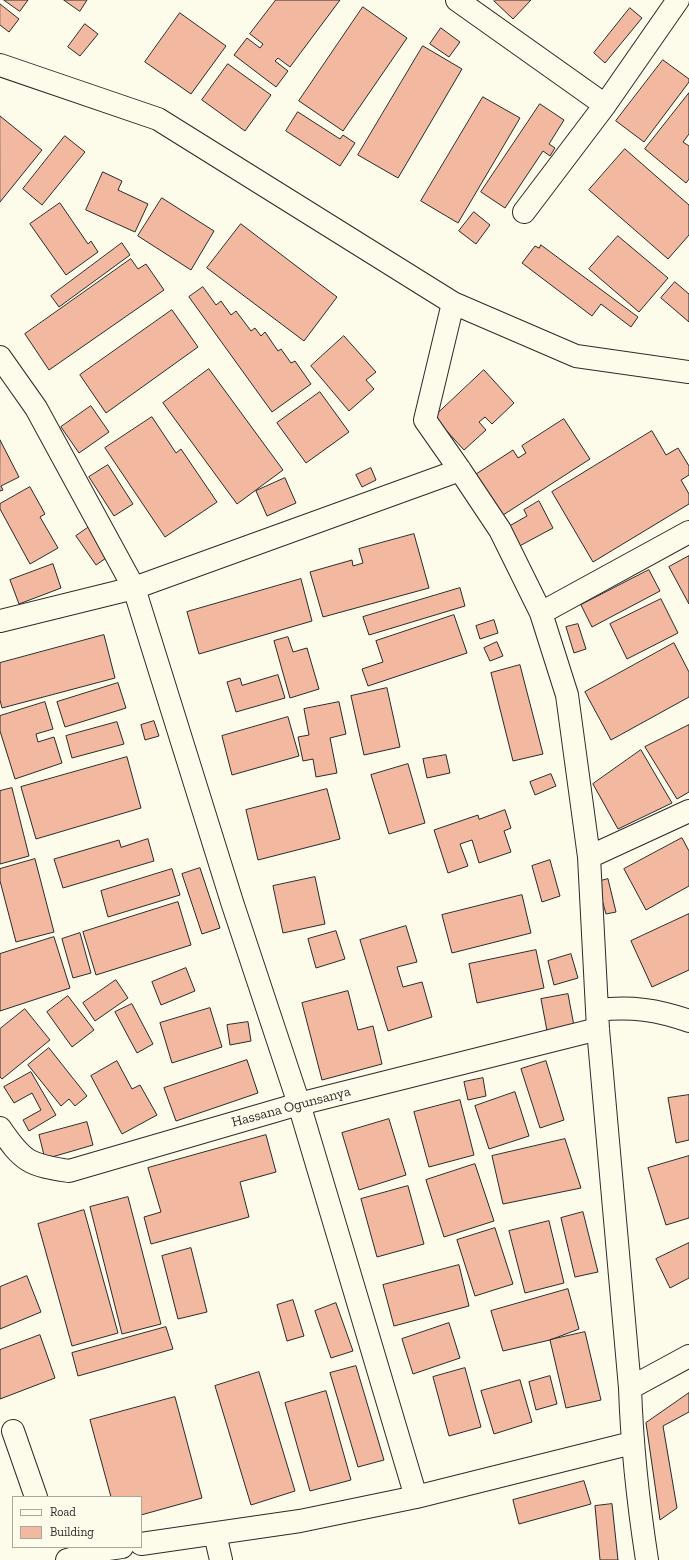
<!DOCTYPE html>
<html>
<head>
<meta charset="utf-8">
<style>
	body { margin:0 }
	#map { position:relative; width:689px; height:1560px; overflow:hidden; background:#fdfbea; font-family:"Zilla Slab",serif }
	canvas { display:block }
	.legend { position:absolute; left:12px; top:1496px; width:130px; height:52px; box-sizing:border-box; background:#fdfbea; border:1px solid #a9a89e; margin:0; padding:5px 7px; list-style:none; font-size:12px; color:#2b2b2b }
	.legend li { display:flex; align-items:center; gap:8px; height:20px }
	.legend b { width:20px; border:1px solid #a9a89e }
</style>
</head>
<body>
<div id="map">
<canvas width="689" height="1560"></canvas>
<ul class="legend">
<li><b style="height:5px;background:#fdfbea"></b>Road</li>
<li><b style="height:11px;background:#f2b8a0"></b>Building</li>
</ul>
</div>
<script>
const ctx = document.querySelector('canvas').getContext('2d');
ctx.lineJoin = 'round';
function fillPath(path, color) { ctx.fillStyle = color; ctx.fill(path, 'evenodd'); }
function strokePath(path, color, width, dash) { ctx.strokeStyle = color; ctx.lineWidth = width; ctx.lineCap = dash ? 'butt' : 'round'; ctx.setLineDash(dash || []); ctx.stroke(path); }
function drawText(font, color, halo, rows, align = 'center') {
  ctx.font = font + ' "Zilla Slab",serif'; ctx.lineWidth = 3; ctx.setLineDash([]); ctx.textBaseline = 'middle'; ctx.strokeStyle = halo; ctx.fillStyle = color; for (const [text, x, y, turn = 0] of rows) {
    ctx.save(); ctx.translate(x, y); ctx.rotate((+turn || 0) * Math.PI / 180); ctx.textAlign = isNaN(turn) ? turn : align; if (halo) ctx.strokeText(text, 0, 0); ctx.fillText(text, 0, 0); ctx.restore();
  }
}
const building = new Path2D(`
	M4,0H28L20,11Z
	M64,0H87L80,11Z
	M276,0H340L290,67L278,58L275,61L288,71L276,87L234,55L247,38L260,48L263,44L250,34Z
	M495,0H531L513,19L494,1Z
	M0,4L19,19L9,32L0,25Z
	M363,7L407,38L343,131L299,101Z
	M630,8L642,18L605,63L594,53Z
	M180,13L226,46L191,94L145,62Z
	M85,24L98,34L80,56L68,47Z
	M441,28L460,42L449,57L430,44Z
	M423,46L462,69L398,178L358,155Z
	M663,60L689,79V82L644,142L616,121Z
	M228,64L271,95L245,131L202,100Z
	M689,93V134L683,142L689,146V179L686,183L645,149Z
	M483,97L520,118L458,223L421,201Z
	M540,104L564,120L549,144L555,148L550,156L543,151L505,208L481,192Z
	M298,112L340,139L343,135L355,143L340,166L286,131Z
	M0,116L42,150L0,202Z
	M65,136L85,152L42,205L23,189Z
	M625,149L689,205V235L668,259L589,190Z
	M103,172L122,181L118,190L148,204L135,232L86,210Z
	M162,198L214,231L191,270L138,236Z
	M60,203L88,244L91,241L98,252L66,275L30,224Z
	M474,212L490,225L476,244L459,231Z
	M241,224L337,297L304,341L207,268Z
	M618,236L668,278L639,312L589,269Z
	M122,243L130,255L59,307L51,296Z
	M541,245L638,317L631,327L601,304L592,316L522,263L535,246L539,248Z
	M131,259L138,269L146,264L164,290L49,370L25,334Z
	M675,282L689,294V322L661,298Z
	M203,287L216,305L221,301L231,315L236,311L251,331L255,328L261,336L265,332L278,351L281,349L291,363L295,361L311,384L272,412L189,297Z
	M172,310L198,347L106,413L80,375Z
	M344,336L376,372L366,380L374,389L349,411L311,366Z
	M209,369L283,470L237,504L163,403Z
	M484,370L514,403L492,424L485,417L479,422L486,430L464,450L434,417Z
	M320,392L349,432L306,463L277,423Z
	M91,406L109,432L79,453L61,427Z
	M152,417L176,453L181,449L217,502L165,537L105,448Z
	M564,419L590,459L500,517L473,476L513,450L518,458L526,453L522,446Z
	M652,431L666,455L678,448L689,466V475L681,480L689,494V504L593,562L552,492Z
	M0,440L19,477L1,486L3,490L0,491Z
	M108,465L133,504L114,516L89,477Z
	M371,468L376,480L362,487L356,475Z
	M285,478L296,503L267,516L256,491Z
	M30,487L45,514L40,517L58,548L30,564L0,509V504Z
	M539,501L553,528L514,549L504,529L527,516L524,510Z
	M89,527L109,556L96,565L76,536Z
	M414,534L429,588L323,617L310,572L352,560L353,566L363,563L359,549Z
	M689,556V604L669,567Z
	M53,564L61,588L19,604L10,580Z
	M649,570L660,591L592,627L581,605Z
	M301,579L312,621L199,654L187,612Z
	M460,588L465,606L369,635L363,617Z
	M661,599L678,633L627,659L610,624Z
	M454,615L467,653L368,686L362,669L383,662L376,641Z
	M494,620L498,633L480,639L476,626Z
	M578,624L586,649L574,653L566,627Z
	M104,635L115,678L2,708L0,700V663Z
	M288,637L293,652L307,648L319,689L290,698L274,641Z
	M497,642L503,656L490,661L484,648Z
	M674,643L689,672V697L611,740L585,692Z
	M520,665L543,754L513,761L491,673Z
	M278,675L285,698L236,712L227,682L240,678L242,685Z
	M118,683L126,708L65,727L57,702Z
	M387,688L400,747L364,755L351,696Z
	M45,702L53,729L36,734L38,742L54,737L62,763L15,779L0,731V716Z
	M339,702L346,734L330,738L337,773L316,777L313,759L303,761L298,737L309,735L304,709Z
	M288,717L299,756L232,775L222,736Z
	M154,721L159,736L145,740L141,725Z
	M117,722L124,744L72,758L66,736Z
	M689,725V792L677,799L645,747Z
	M641,750L672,803L618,829L593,784Z
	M446,755L450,773L427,778L423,759Z
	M127,757L141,808L36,839L21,787Z
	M408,764L425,823L389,834L371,775Z
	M551,774L556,786L535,795L530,782Z
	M12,788L29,856L0,864V791Z
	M327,789L340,839L258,860L246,810Z
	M505,810L511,828L504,831L511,852L479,863L472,840L460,844L468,866L448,873L434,830L478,815L479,819Z
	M682,838L689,851V886L646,910L624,869Z
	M148,839L154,861L63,888L54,859L119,840L121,847Z
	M35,859L54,932L16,942L0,881V869Z
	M550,860L560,896L542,902L532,866Z
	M200,868L220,928L202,934L182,874Z
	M172,869L180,895L108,917L101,891Z
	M315,877L325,924L283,933L273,886Z
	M608,879L616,912L606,914L597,882Z
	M522,895L531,933L452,953L442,915Z
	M178,902L191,945L96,975L83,932Z
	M689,914V970L652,987L631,941Z
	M406,926L417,962L397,967L403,987L422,982L432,1017L388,1031L360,940Z
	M336,931L345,959L316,968L308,939Z
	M80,933L91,973L73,978L62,939Z
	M54,937L70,988L0,1011V954Z
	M536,950L544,988L477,1003L469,964Z
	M571,954L578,978L554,985L548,961Z
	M186,968L195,991L161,1005L152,982Z
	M116,980L128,998L95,1021L83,1003Z
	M348,991L358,1030L373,1026L382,1064L322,1080L302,1003Z
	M568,994L575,1031L548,1036L541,999Z
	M68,996L94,1030L72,1047L47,1012Z
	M132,1004L153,1044L137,1053L115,1012Z
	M210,1008L222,1047L172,1063L160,1023Z
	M25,1009L50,1040L2,1079L0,1077V1029Z
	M248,1022L251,1041L230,1045L227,1025Z
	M49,1048L87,1096L75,1106L69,1099L61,1106L28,1065Z
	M247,1060L258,1093L176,1121L164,1088Z
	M117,1061L132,1089L140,1085L157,1115L122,1134L91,1076Z
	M546,1061L564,1120L540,1128L521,1069Z
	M31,1072L56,1115L29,1131L23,1120L41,1110L32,1093L14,1103L4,1087Z
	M483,1078L486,1096L468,1100L464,1082Z
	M515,1092L529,1136L489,1149L475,1106Z
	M689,1095V1140L676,1143L668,1098Z
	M460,1100L474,1155L429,1167L414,1112Z
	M389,1119L406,1175L359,1190L342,1133Z
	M87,1122L93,1145L45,1159L39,1135Z
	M266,1135L276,1172L240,1182L249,1217L151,1244L144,1217L161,1212L148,1168Z
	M565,1139L581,1188L503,1204L492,1156Z
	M689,1156V1218L666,1225L648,1168Z
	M475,1164L494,1221L444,1237L426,1180Z
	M408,1186L424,1244L377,1257L361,1199Z
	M128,1197L161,1324L122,1334L90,1207Z
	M84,1210L118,1333L72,1346L38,1224Z
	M583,1212L598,1272L575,1277L561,1218Z
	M549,1221L564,1283L525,1293L509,1231Z
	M495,1228L513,1284L475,1296L457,1240Z
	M689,1243V1278L670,1288L656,1259Z
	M191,1248L207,1312L178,1319L162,1256Z
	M459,1265L469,1306L394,1326L383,1285Z
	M27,1276L41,1312L0,1329V1287Z
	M568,1289L579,1329L550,1340L503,1351L491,1311Z
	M293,1300L304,1336L287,1341L277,1305Z
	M336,1303L353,1351L331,1358L315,1311Z
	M449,1323L460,1358L413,1374L402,1339Z
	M166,1327L173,1349L78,1376L72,1353Z
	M585,1332L601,1400L566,1408L550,1340Z
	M40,1335L55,1378L0,1399V1350Z
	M356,1366L384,1460L358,1467L330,1373Z
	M465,1368L481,1427L449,1436L433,1377Z
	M259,1372L295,1491L251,1505L215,1386Z
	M550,1376L557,1404L536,1410L529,1382Z
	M520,1380L532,1422L494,1434L481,1391Z
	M326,1391L351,1480L310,1491L285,1403Z
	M689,1393V1412L663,1426L677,1508L660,1520L646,1423Z
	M175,1397L202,1498L141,1515V1497H111L90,1420Z
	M584,1481L591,1504L519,1524L513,1500Z
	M612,1504L618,1560H600L595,1506Z`);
fillPath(building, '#f2b8a0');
strokePath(building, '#2b2b2b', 1);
const minor = new Path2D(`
	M457,0L605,105
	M0,65L158,119L453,303L576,356L689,372
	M524,212L605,105L678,0
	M453,303L425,420L460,470L500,530L541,613L567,695L589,857L598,1029L630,1388C632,1446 638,1502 647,1560
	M0,357L36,408L134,588L232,902L299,1104L416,1497
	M541,613L689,532
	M0,621L134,588L460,470
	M589,857L689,811
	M598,1010C631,1006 658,1010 689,1021
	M0,1128C23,1162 29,1165 69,1171L299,1104L598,1029
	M630,1388L689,1356
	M13,1431L36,1497
	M215,1534L221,1560
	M141,1544L300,1521L416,1497L632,1443
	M67,1560L102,1550L122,1547`);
strokePath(minor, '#2b2b2b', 24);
strokePath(minor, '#fdfbea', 22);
drawText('14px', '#2b2b2b', '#fdfbea', [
	["Hassana Ogunsanya",291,1107,-15]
]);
</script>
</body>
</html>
